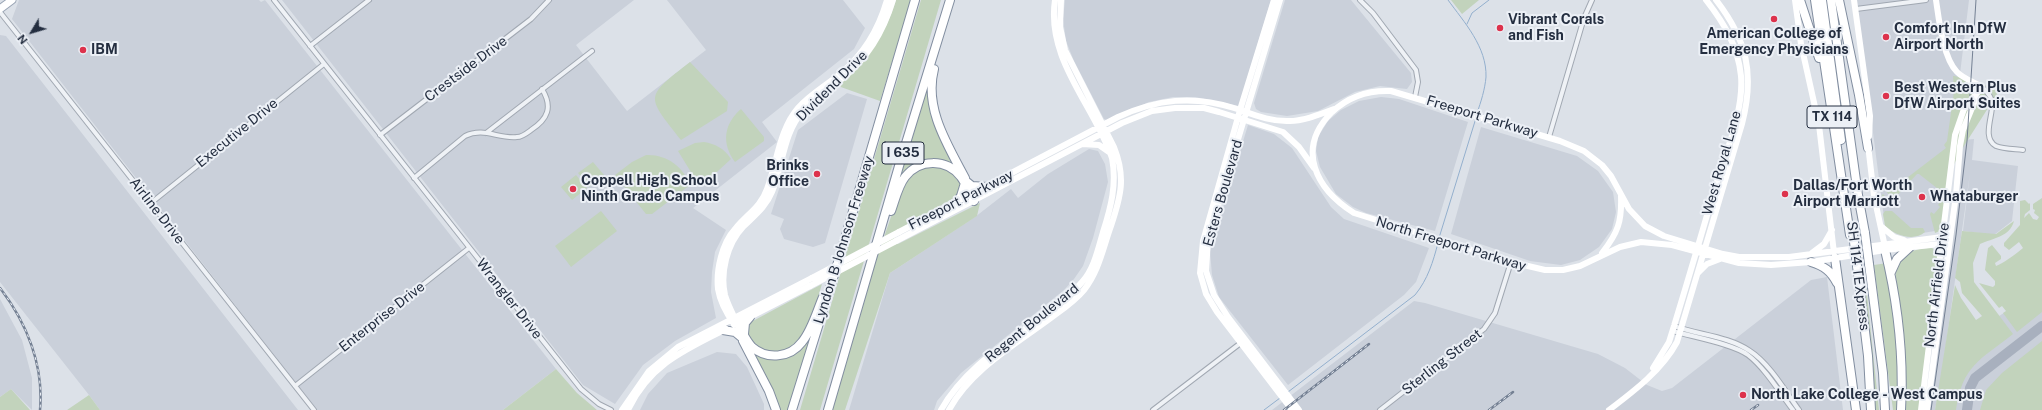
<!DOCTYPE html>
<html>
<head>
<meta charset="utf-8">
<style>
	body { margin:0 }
	#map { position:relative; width:2042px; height:410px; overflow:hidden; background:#dce1e8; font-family:"Public Sans",sans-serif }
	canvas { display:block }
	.north { position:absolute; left:12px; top:12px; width:40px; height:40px; -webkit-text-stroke:3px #ecf0f6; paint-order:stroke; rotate:232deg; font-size:11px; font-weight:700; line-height:16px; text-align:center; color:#242e40 }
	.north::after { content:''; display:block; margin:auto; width:14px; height:18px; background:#242e40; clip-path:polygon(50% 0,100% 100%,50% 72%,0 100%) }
</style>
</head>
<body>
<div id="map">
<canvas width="2042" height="410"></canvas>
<div class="north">N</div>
</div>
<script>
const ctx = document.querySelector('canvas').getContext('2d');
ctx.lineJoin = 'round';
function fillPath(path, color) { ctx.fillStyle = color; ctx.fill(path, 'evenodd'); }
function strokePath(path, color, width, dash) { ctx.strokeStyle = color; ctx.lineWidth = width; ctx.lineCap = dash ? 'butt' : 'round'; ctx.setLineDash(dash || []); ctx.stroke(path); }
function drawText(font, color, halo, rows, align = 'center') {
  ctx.font = font + ' "Public Sans",sans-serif'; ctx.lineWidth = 4; ctx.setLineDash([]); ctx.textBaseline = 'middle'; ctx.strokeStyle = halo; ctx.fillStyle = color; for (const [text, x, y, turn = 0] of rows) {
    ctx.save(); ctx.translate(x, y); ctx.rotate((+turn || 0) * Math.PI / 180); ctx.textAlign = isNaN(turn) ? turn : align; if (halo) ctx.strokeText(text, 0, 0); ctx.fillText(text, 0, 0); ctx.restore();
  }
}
fillPath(new Path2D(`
	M19,0H259L261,2L265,0L556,369L503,410H317L12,19Z
	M282,0H634L576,45L627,111L706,50L667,0H843L865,28L854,49L762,122L777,142L693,208L726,230L715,252L712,272L711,292L716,318L675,341L643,365L615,404L583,385Z
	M1065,0H1271L1239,106L1195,97H1173L1149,102L1107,120L1104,119L1074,61L1066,41L1063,19Z
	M1285,0H1351L1411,73L1412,82L1407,89L1380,86L1355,92L1318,111L1287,116L1261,112L1256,109L1254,103Z
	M1856,0H1969L1941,230L1904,236L1884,218Z
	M0,35L6,36L298,410H100L89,395L0,282Z
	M847,93L867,99L825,243L813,247L784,239L780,229L784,219L771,214L798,130Z
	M1381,97L1399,99L1468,122L1435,231L1366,213L1353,207L1336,194L1320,167L1316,151L1318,137L1328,121L1341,110L1359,101Z
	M1248,125L1274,134L1292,148L1331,207L1344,219L1429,248L1416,282L1404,295L1288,385L1219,297L1212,275L1210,251Z
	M1481,127L1577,156L1598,171L1613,192L1616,212L1612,229L1599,247L1580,260L1561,265L1530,261L1451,234Z
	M1974,139L1972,160L2018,166L2012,221L1994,235L1963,231L1970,173L1942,373L1935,410H1929L1950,265L1963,140Z
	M1089,149L1098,151L1105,164L1108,182L1093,238L1083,266L1074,279L1064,290L961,373L937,401L934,410H849L890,273L975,217L1011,189L1018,198L1048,174Z
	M1827,277L1843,410H1272L1414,301L1425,303L1598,354L1625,368L1647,385L1662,391L1672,388L1811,280Z
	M2042,288V410H1938L1993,320Z
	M0,299L22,340L32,378V410L11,389L0,397Z
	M717,352L736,354L747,367L764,404V410H640L648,394L667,373Z`), '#cad0da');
fillPath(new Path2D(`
	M896,0H911L880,101L838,86C866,62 885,36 896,0Z
	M921,0H941L820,410H800Z
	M1451,0H1479L1462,14Z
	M690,62L728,102L727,111L681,140C646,95 644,98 690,62Z
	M929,75V98L961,172L922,163L895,191Z
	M1953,76C1958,76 1993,87 1997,90V94L1962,149L1952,168L1945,192H1942L1919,174H1917L1893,200L1886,191L1897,182L1899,184L1946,148L1944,145L1947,141L1954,91Z
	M741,109L764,137V141L735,162C721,143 724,124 741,109Z
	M704,142C715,144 724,148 731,159L706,182H697L678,151L695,143Z
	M646,155C666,154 683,166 690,185L652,214H646L615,175L632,162Z
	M593,162L604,175L589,187L578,173Z
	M937,166L952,172L961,183L959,195L893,233L898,244L980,203L977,216L890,273L845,410H831L874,266L893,211L906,180L923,167Z
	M576,175L587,188L572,200L561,187Z
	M1883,194L1890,202V204L1883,203L1879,200Z
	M2042,198V312L2017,332L2003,313L2006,311L2002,306L1999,308L1979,283L1993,287L1995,285V281L1985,270L1988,248L1992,245L2001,256V259L1995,263L1996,266C2005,262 2013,256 2023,248L2019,242L2009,250L2004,246V243L2020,225V201L2025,200L2029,204L2030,203V210L2025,214L2024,218L2029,213L2033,219L2037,220L2039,217L2034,213L2035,210L2033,209V204Z
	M1941,201L1945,203L1942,230L1935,233L1930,214L1931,212L1934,214L1940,207L1938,205Z
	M601,211L617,231L571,267L555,246Z
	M1885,211H1892L1911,228H1923L1925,232C1914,242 1894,235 1885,226L1883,214Z
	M2014,221C2010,237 1993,238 1980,244L1973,263L1974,282L2013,334C1980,360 1962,366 1956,410H1935L1955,285L1961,298L1976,320L1982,316L1962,293L1960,282L1955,278L1962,231L1996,234Z
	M1932,248L1939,253L1931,302L1932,309L1919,410H1903V334L1895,270C1902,253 1914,248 1932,248Z
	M1887,263L1896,316L1899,410H1893L1874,265Z
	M1864,266L1879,410H1875L1861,267Z
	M822,284C814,309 804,366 766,350C756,347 750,341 747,331L751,322Z
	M814,327L789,410H778L746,341L752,348L780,357Z
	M2042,341V410H1980L1986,390L2002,373Z
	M556,369L577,393L597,410H503Z
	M11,389L30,410H0V397Z
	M89,395L100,410H67Z`), '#c2d3bc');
strokePath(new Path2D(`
	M1448,0C1464,22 1487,47 1486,77C1485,89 1481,102 1477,113
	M1467,24L1472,13L1489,0
	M1439,238L1476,118
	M1288,392L1415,295C1428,279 1433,262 1438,243
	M1264,410L1280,398`), '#93afcd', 1);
strokePath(new Path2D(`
	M1967,410L1970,388L1975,378L2042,326`), '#a8b0be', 10);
const street = new Path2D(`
	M274,0L581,389L599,404L611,410
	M1360,0L1373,13L1416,70L1418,82L1415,97
	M1856,9L1926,0
	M0,12L314,410
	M310,46L369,0
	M1982,87C1986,91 1991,95 1992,102C1994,114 1981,138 1996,146C2003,149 2015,149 2023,150
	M486,133L592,51
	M380,135L531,19L549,0
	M1549,137L1584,18L1592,0
	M414,178L465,136C484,127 498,139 517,137C522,137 527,133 531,130C548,119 553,107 542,89
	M151,203L324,64
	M1674,326C1699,335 1728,336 1750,351C1769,363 1786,392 1799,410
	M1673,331C1693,337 1733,344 1748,355C1765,368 1780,393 1793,410
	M295,386L469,248
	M1153,410L1242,342
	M1380,410L1484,329L1495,313L1511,262`);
const primary = new Path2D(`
	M0,9L12,0`);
const highway = new Path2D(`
	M1800,0L1819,58
	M1815,0L1850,235
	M1822,0L1841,140
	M1831,0L1858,195L1865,233
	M1839,0L1859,95L1868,148
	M934,69C924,108 947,144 965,178
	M967,182L972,186L987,187
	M956,203L961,196L965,183
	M891,211C895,200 898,186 905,177C919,159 946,158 961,177C966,184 970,193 974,201
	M1885,250C1898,303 1904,355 1901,410
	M1835,258L1856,410
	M1811,262C1824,266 1831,271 1837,283
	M1869,264L1883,373L1885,410
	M1857,266L1868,356L1871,410
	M1891,272L1897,259L1910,247
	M737,323C742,331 746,341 752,347C767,360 790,358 802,342C812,330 817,311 823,297
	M723,330L735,332L741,337
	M744,334L745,323L750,317
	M743,341L769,391L776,410
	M792,410L839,259L915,0
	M828,410L899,166L950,0`);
strokePath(street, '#a1a8b2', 6);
strokePath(primary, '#9aa5b5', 9);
strokePath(highway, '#828ea0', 10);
strokePath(street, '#eff2f6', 4);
strokePath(new Path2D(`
	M1274,0L1240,110L1203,241L1200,273L1206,294L1217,312L1292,410
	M1280,0L1208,239L1206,271L1214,295L1228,317L1299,410
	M1795,0L1801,44L1819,125L1834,253
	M1854,0L1870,116L1869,136
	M1082,144L1099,145L1109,152
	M1868,145L1874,196L1885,247
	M1882,227L1894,237L1904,240
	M899,232L1118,117C1157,99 1193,95 1234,108C1252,114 1270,122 1290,121C1305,121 1320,114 1334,109
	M896,241L1122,123L1152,111L1175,108H1204L1219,112L1283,132L1299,147L1314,168
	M1949,243L1885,250L1811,262L1771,265L1739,263L1672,245L1641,242L1620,247L1580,266L1563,270H1545L1511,262L1354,213C1316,189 1295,149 1332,112C1348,97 1369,90 1391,91L1560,141L1584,151L1602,165L1611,176L1629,209L1645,226L1664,236L1723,254L1739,257H1789L1950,236
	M1602,253C1618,233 1622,221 1621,196
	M1812,253L1824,244L1832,230
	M1698,273L1707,264L1720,259
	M737,323C733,314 728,305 725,295C720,273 727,244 743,227C754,216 766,207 772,192C783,166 783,133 803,111C814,98 830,89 843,78C868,58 884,30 893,0
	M734,324C727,314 720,302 718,289C716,270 722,243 735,229C746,215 761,207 767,189C777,163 779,130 798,108C810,94 827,85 841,73C864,54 879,28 887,0
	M734,325L810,286
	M1653,368L1669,342C1685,291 1700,239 1715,188C1725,154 1744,111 1741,76C1738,46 1724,23 1706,0
	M622,410L649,371L678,347L812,278
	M628,410C649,365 684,350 726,329
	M941,410C965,367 1010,341 1048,312C1060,303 1072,294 1082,282C1094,269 1098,249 1103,232C1111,207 1117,184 1112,158C1094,105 1046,60 1055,0
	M949,410C970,370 1016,344 1052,317C1063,309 1075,301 1084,290C1099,271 1103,248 1111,226C1121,196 1126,177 1114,147L1065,50L1060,27L1061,0
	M1609,410C1634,391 1662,370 1677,342L1742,124C1755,74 1747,40 1716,0
	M1921,410L1955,135L1964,109L1982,87C1974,82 1964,79 1957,72C1943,58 1939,20 1936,0
	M1927,410L1956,195L1960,146L1963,130L1976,98`), '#fff', 6);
strokePath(primary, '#fff', 7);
strokePath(highway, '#fff', 8);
strokePath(new Path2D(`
	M1931,410L1956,235L1967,141L1976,0`), '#748093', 1);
const rail = new Path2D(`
	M0,288C27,323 44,366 40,410
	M1284,410L1369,344
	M1489,410L1513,392
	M1751,410L1758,405`);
strokePath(rail, '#748093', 2.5);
strokePath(rail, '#ecf0f6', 1, [3]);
const highwayBridge = new Path2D(`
	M1865,233L1869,264
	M1853,234L1857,266`);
strokePath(highwayBridge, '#828ea0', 10, []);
strokePath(new Path2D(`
	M812,278L899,232
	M810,286L896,241`), '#fff', 6);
strokePath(highwayBridge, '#fff', 8);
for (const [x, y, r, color] of [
	[1774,19,4,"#dd324c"],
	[1500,28,4,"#dd324c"],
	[1886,37,4,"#dd324c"],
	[83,50,4,"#dd324c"],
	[1886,96,4,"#dd324c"],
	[817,174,4,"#dd324c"],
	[573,189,4,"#dd324c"],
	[1785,194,4,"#dd324c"],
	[1922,197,4,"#dd324c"],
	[1743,395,4,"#dd324c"]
]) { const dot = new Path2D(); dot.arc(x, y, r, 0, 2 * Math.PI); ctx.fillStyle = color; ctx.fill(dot); strokePath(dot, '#ecf0f6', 1.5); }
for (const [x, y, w] of [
	[1832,117,50],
	[903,153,42]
]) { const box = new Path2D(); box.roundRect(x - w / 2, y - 11, w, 22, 3); ctx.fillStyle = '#ecf0f6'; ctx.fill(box); strokePath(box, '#242e40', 1); }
drawText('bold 13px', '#242e40', null, [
	["TX 114",1832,117],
	["I 635",903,153]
]);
drawText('bold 14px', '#242e40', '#ecf0f6', [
	["Vibrant Corals",1508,20],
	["and Fish",1508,36],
	["Comfort Inn DfW",1894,29],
	["Airport North",1894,45],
	["American College of",1774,34,"center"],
	["Emergency Physicians",1774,50,"center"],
	["IBM",91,50],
	["Best Western Plus",1894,88],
	["DfW Airport Suites",1894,104],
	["Brinks",809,166,"right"],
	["Office",809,182,"right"],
	["Coppell High School",581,181],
	["Ninth Grade Campus",581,197],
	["Dallas/Fort Worth",1793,186],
	["Airport Marriott",1793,202],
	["Whataburger",1930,197],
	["North Lake College - West Campus",1751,395]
], 'left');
drawText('14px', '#242e40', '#ecf0f6', [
	["Crestside Drive",466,69,-37],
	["Dividend Drive",832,86,-45],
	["Freeport Parkway",1482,117,17],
	["Executive Drive",237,133,-39],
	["West Royal Lane",1722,163,-74],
	["Esters Boulevard",1223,193,-74],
	["Freeport Parkway",961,200,-27],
	["Airline Drive",157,211,52],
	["Lyndon B Johnson Freeway",844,240,-73],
	["North Freeport Parkway",1451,244,17],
	["SH 114 TEXpress",1858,276,83],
	["North Airfield Drive",1937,285,-83],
	["Wrangler Drive",509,299,52],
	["Enterprise Drive",382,317,-38],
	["Regent Boulevard",1032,323,-39],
	["Sterling Street",1442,362,-38]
]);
</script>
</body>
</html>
